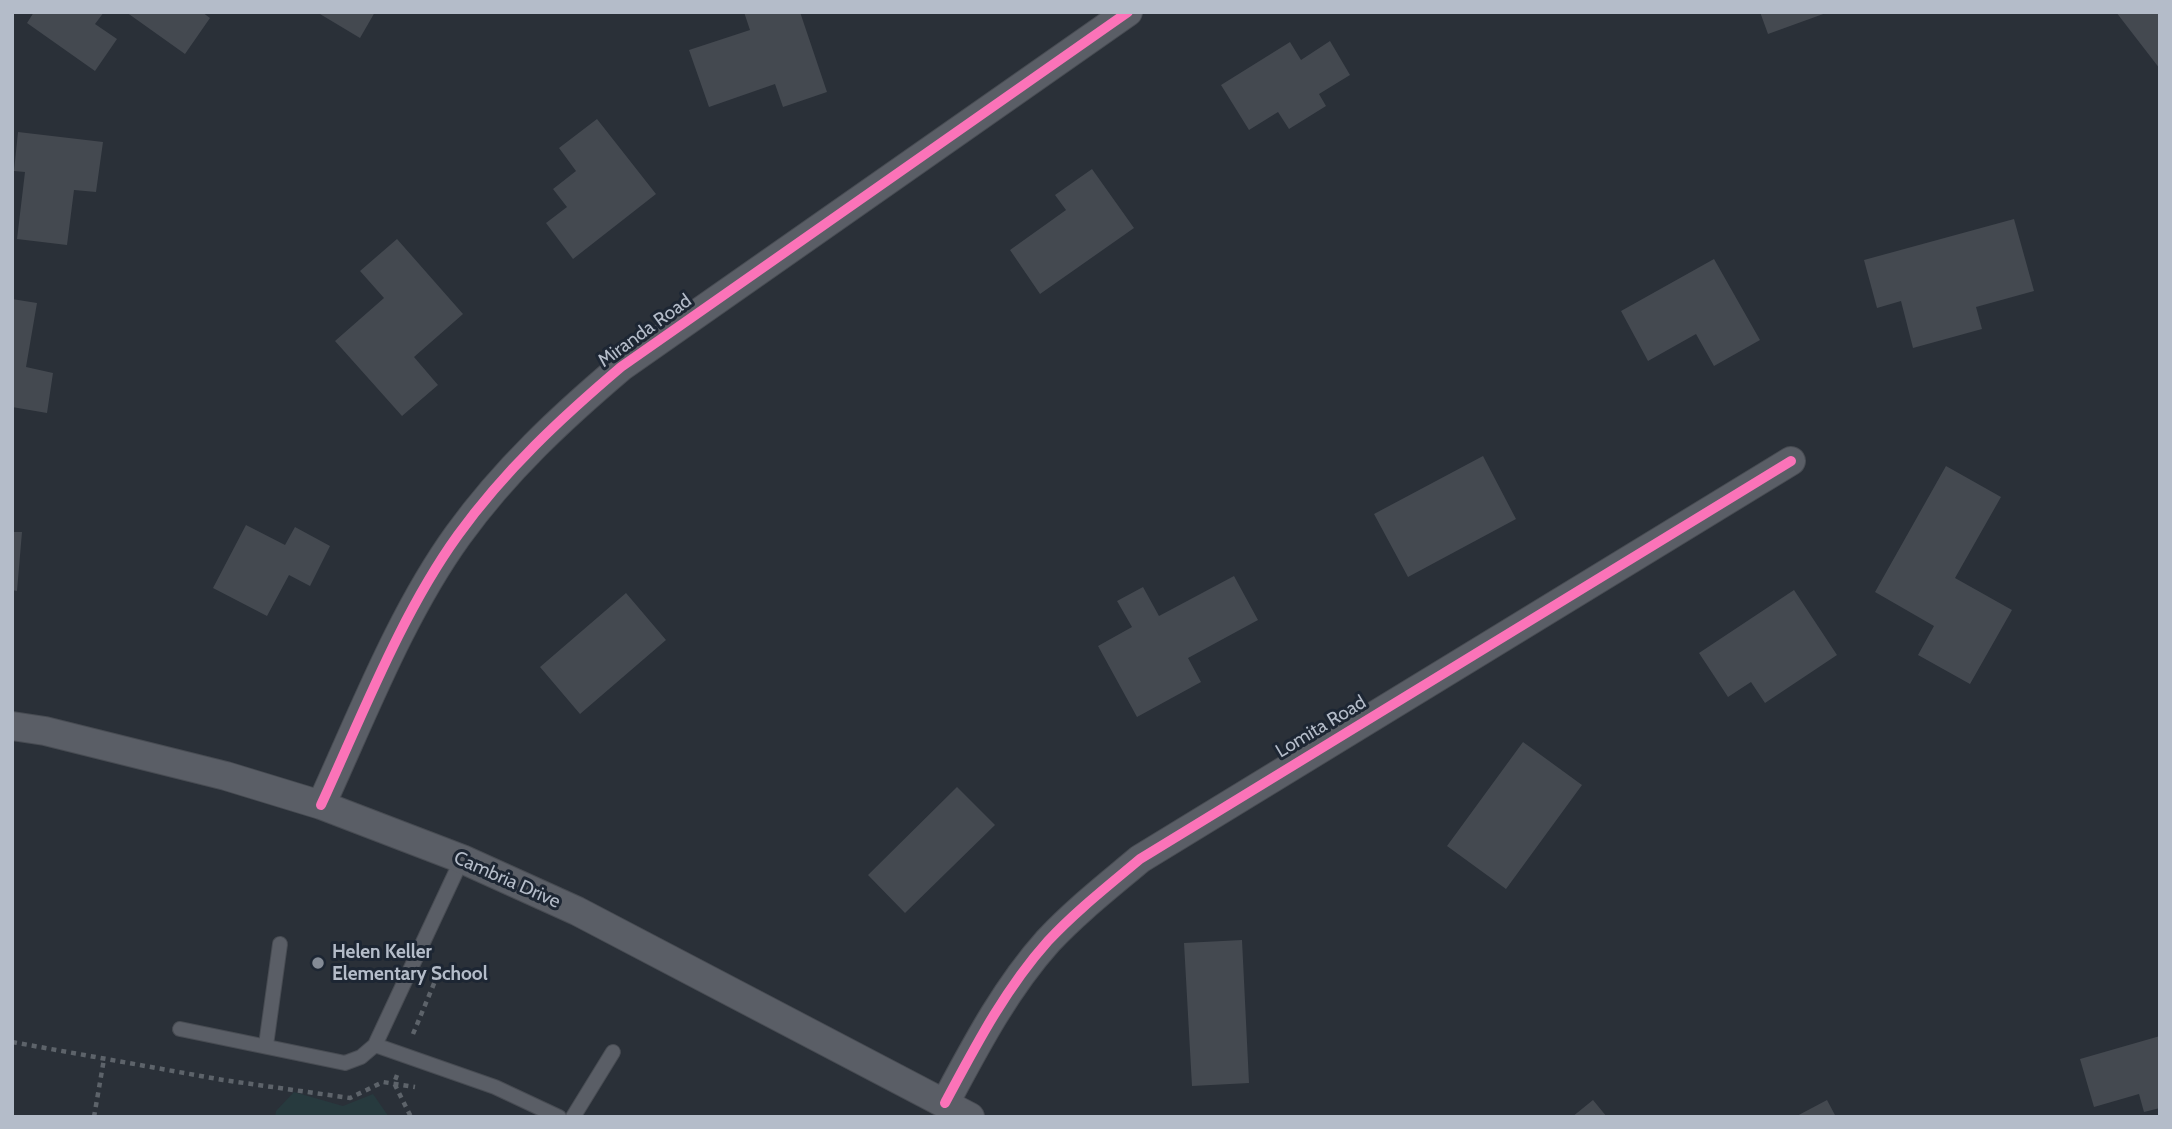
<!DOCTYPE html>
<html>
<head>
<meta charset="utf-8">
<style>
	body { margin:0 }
	#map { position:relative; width:2172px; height:1129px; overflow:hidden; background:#2a3038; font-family:Cabin,sans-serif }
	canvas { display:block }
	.frame { position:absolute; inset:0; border:14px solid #b4bcc9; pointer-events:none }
</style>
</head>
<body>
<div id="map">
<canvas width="2172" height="1129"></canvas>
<div class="frame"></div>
</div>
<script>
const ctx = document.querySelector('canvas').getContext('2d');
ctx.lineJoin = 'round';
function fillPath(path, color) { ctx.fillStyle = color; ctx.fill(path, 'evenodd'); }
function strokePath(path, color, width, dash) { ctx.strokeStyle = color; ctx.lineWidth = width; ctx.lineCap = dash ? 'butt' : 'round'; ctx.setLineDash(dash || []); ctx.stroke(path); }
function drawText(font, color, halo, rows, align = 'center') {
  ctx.font = font + ' Cabin,sans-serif'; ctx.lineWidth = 6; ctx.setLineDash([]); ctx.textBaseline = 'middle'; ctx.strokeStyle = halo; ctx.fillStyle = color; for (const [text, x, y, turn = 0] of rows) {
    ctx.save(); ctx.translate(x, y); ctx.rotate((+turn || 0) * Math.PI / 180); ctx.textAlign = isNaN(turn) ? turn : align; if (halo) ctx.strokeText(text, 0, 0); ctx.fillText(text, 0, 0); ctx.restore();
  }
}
fillPath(new Path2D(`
	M294,1092L343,1106L373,1094L389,1117H275L276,1111Z`), '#273a3e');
fillPath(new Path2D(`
	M34,12H104L95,24L117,39L95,71L27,23Z
	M126,12H202L210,18L185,54Z
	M321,12H375L360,38L320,14Z
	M744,12H800L827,92L783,107L775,84L709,107L689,50L750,30Z
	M1760,12H1826V13L1768,34Z
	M2116,12H2160V69Z
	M1330,41L1350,75L1319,94L1326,106L1289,129L1278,112L1249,130L1221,85L1290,42L1301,60Z
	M597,119L656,194L573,259L546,223L567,207L553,189L576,171L559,148Z
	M18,132L103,142L96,192L74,190L67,245L17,239L25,172L14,171Z
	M1092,169L1134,228L1040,294L1010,250L1066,210L1055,195Z
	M2014,219L2034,291L1976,307L1982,329L1913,348L1901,301L1877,308L1864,260Z
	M397,239L463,314L414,357L438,385L402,416L335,341L384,298L360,271Z
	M1714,259L1760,340L1714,366L1696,334L1648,361L1621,311Z
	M12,299L37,303L26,367L53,373L47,413L12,407Z
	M1483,456L1516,519L1408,577L1374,514Z
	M1946,466L2001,497L1955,578L2012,610L1970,684L1918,655L1934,626L1875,592Z
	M246,525L285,545L295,527L330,546L310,586L289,575L267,616L213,588Z
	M12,532H22L17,591L12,590Z
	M1234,576L1258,620L1188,658L1201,682L1137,717L1098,646L1132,627L1117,601L1143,587L1159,616Z
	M1794,590L1837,655L1765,703L1751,682L1728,697L1699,653Z
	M626,593L666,640L580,714L540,667Z
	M1523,742L1582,785L1506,889L1447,846Z
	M957,787L995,825L905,913L868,875Z
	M1242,940L1249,1083L1192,1086L1184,943Z
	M2160,1036V1108L2144,1112L2139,1094L2094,1107L2080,1059Z
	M1593,1100L1607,1117H1572Z
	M1827,1100L1836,1117H1795Z`), '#444950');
const lane = new Path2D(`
	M180,1029L345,1063L361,1057L375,1045L462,859
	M266,1045L280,944
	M375,1045L495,1087L559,1117
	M573,1117L613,1052`);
const street = new Path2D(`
	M12,726L45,731L226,776L321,805L462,859L577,911L970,1117
	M321,805C362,716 401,614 458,535C505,470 561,418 621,367L1128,12
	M945,1103C975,1047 1005,989 1048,941C1076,911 1108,886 1140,859L1791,461`);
strokePath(lane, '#484c53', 16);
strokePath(street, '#484c53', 30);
strokePath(new Path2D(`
	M413,1034L438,974
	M12,1042L223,1080L350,1098L383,1082L415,1087
	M397,1075L394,1083L411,1117
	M94,1117L104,1059`), '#5d636a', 4.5, [5, 5]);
strokePath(lane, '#5a5e66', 14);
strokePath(street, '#5a5e66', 28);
strokePath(new Path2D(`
	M321,805C362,716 401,614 458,535C505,470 561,418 621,367L1128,12
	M945,1103C975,1047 1005,989 1048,941C1076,911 1108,886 1140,859L1791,461`), '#fb73b8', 10);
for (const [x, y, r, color] of [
	[318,963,7,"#848b96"]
]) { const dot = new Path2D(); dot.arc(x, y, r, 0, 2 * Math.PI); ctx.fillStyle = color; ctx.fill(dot); strokePath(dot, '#1d2633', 2.5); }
drawText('19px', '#b4bcc9', '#1d2633', [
	["Miranda Road",645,331,-36],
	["Lomita Road",1321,727,-31],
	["Cambria Drive",507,880,24]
]);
drawText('bold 19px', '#b4bcc9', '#1d2633', [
	["Helen Keller",332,952],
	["Elementary School",332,974]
], 'left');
</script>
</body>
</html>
